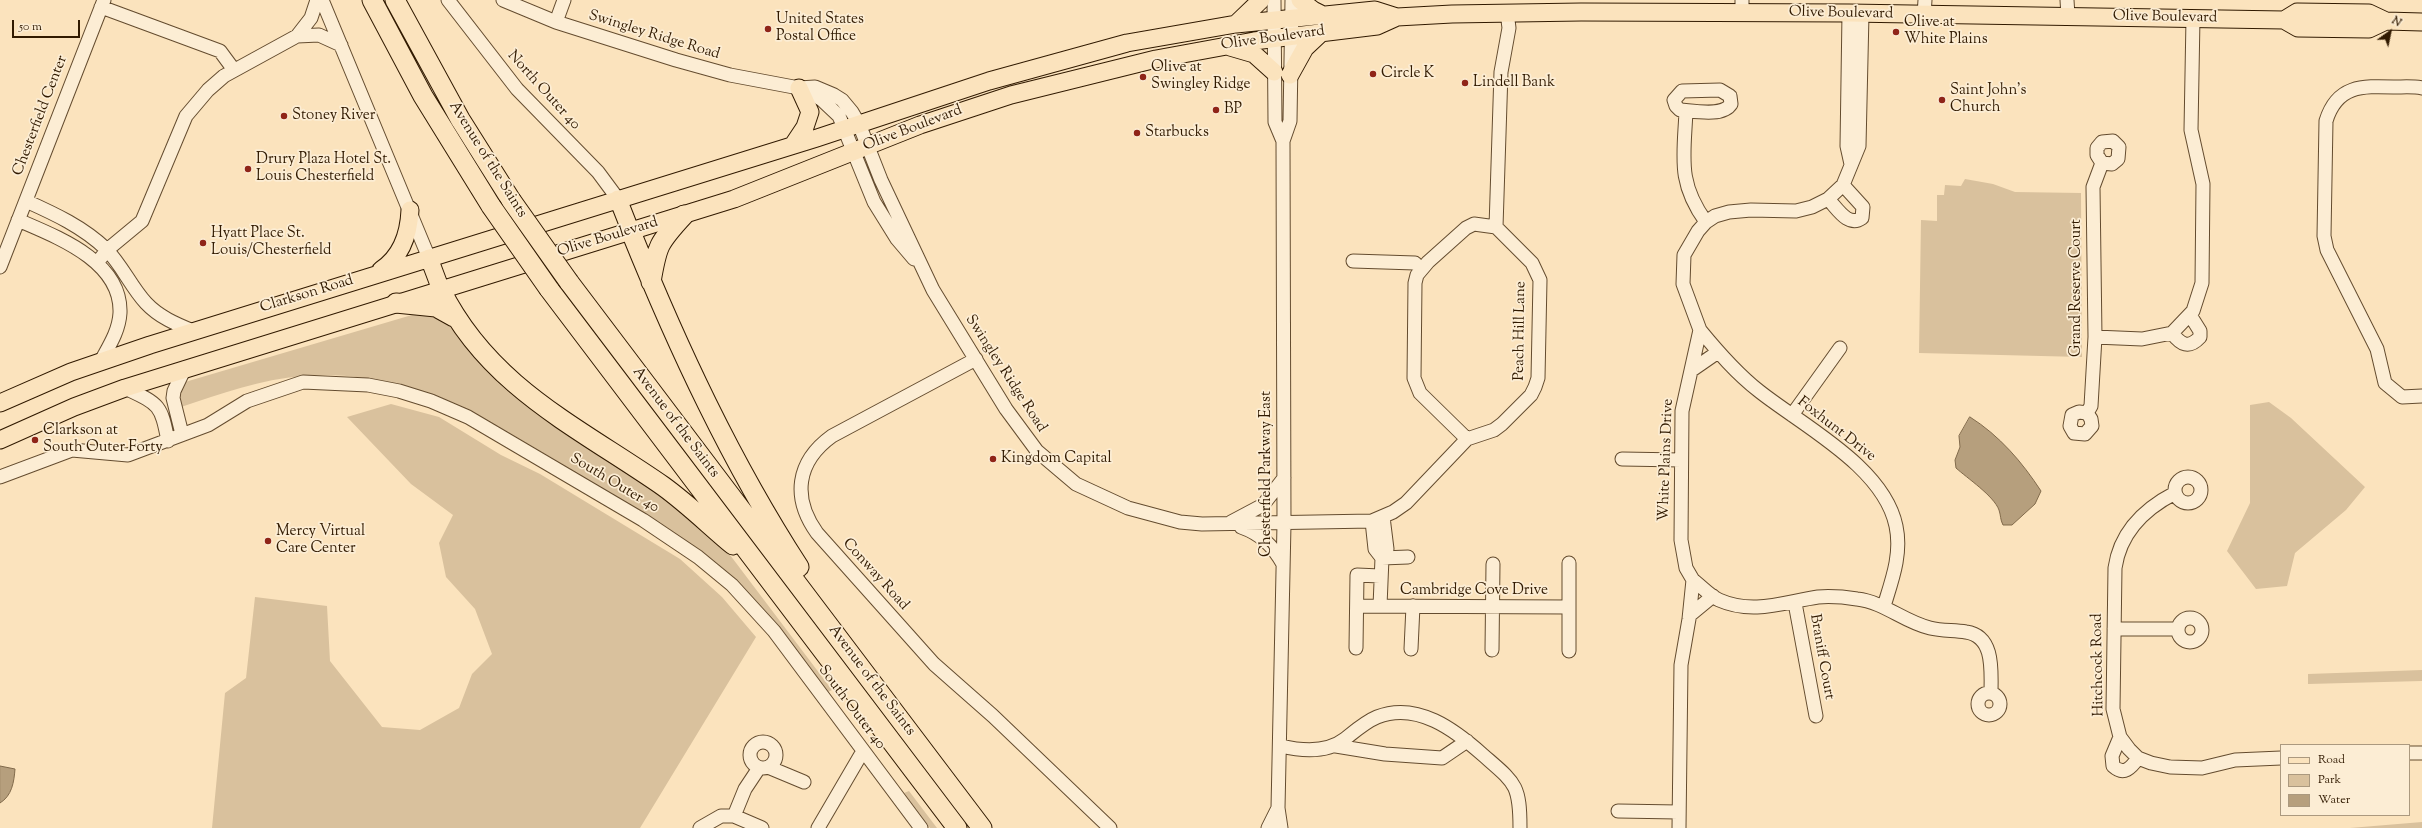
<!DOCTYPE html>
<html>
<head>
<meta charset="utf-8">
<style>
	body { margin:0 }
	#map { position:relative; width:2422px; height:828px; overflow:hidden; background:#fbe3bd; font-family:"Sorts Mill Goudy",serif }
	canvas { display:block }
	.legend { position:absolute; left:2280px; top:744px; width:130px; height:72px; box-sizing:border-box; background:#fcedd4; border:1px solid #ab997f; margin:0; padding:5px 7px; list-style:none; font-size:12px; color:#311a00 }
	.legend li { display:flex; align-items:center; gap:8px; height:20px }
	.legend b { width:20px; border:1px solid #ab997f }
	.north { position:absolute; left:2370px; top:12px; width:40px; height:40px; -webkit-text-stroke:3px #fcedd4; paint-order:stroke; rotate:33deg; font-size:11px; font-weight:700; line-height:16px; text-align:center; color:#311a00 }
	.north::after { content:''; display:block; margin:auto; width:14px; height:18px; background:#311a00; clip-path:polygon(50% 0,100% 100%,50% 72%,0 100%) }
	.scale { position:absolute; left:12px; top:20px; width:68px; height:18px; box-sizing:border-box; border:2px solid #311a00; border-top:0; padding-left:5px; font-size:12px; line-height:14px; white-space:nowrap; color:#311a00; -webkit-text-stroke:3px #fcedd4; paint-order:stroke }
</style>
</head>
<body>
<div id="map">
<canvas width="2422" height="828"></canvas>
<ul class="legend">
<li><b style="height:5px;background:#fbe3bd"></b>Road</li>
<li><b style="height:11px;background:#d9c19d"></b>Park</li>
<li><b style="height:11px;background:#b69f7d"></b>Water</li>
</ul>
<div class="north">N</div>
<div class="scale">50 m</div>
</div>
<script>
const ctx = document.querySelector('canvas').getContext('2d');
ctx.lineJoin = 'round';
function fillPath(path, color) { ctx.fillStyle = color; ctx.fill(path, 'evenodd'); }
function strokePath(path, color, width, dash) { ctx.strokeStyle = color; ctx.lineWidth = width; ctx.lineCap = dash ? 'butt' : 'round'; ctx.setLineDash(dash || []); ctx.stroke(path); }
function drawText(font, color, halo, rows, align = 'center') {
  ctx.font = font + ' "Sorts Mill Goudy",serif'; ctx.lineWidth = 3.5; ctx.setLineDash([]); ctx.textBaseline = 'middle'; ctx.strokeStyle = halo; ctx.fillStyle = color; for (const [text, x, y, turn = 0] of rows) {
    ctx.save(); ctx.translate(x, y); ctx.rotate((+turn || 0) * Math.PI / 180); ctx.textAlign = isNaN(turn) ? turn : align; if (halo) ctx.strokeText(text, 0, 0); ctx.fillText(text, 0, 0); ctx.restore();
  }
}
fillPath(new Path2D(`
	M1965,179L1993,184L2015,192L2081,193L2082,357L1919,353L1921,220L1937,221V195H1944L1945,185L1961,186Z
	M422,312L444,320L485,369L542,418L574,440L649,484L727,551L832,690L828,692C795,649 762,605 721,568C684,535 640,511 598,486C509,432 412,366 303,376C261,379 221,394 181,407L175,385Z
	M2269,402L2291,418L2365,487L2346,510L2295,553L2287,586L2256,589L2227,551L2250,503V405Z
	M391,404L439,417L501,455L540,474L680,559L722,597L756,637L640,828H212L225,693L246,678L255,597L327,606L330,661L382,727L420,730L459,708L472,674L492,654L475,609L446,577L439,543L453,515L411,484L347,417Z
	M2422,670V681L2308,684V674Z
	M909,791L937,828H930L904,793Z
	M2422,822V828H2350Z`), '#d9c19d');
const water = new Path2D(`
	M1970,417C2000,436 2022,462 2041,491L2035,504L2012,525H2003C2000,519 2001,516 1999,510C1994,496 1967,478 1956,468L1955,460L1960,447L1959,436Z
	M0,766L15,769C14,782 12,796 0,803Z`);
fillPath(water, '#b69f7d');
strokePath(water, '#816a4b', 1);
const minor = new Path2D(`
	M322,0L429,258
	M448,0L517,89L598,172L618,199
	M503,0L556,22L676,60L730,75L799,88L815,87L834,95L842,100L852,112L859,124L881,180L933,290L1006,409L1037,451L1076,484L1128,508L1180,522L1202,524L1372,521L1393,512L1406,503L1467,439L1494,430L1502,424L1531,395L1535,387L1538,378L1540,280L1532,263L1496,227L1501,72L1509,28L1507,12
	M1274,0L1275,122L1283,141L1284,524L1278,808L1281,828
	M1742,0V13
	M2067,0L2068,16
	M101,7L220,51L234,70
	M1849,13L1847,146L1851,164
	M1924,15L1925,0
	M556,22L564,0
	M297,36L311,18L317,0
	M2422,88C2414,86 2403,87 2394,87C2362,86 2337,85 2326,121L2324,236L2327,250L2377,349L2385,383L2402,397L2422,396
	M805,90L822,100L839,116L874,202L897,239L914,259
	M1682,91L1720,90L1730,96L1731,104C1723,117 1694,111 1680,110L1676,106L1674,100Z
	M1686,111C1684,157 1677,182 1706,222
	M1283,141L1290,121L1292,0
	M1828,199C1837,208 1848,228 1862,218L1863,207L1843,185
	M26,201C55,214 83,227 106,249C122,265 131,287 146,303C159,317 176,324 193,331
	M18,220C57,237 122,261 120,313C119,331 109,346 101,361
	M1353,261L1415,263L1421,269
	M97,263L107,250L142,221L186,116L208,90L224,76L297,36L319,35L341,45
	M0,267L104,0
	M1700,330C1718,352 1736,373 1759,391C1803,426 1884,467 1896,526C1902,554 1892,580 1884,606
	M2172,333C2181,345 2189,349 2200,337V331L2190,315
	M2095,337L2142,339L2172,333L2193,311L2202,283L2203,184L2191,130L2193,18
	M976,359L832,436C796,462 792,498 817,533L934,664L993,716L1110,828
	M1692,370L1718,352
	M125,388C159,404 161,404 168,441
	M2087,413L2079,412L2072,415L2070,426L2074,433L2085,434L2092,426L2091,419L2087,413L2091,406L2095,337L2093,187L2102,163L2112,164L2118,159L2119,147L2113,141L2102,142L2097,148V155L2102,163
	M1792,415L1840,348
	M182,434L173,398L174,391L185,368
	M1467,439L1420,393L1414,378L1415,283L1417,275L1428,262L1466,228L1474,224L1496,227
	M1622,459L1681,460
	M2175 490a13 13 0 1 1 26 0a13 13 0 1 1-26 0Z
	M0,477L72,450L128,455L208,425L247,401L303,382L368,385L399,391L431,401L468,417L643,520L698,557L732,585L774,631L921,828
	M2175,493C2144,509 2120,533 2115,568L2113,709L2120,737L2129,749L2138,758L2151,763L2170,767L2202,768L2235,760L2281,758
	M1372,521L1375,549L1382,558
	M1231,522L1263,505L1284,478
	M1241,527C1261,534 1273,546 1283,564
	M1382,558L1408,557
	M1693,580C1701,586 1710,596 1719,600C1753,615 1784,602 1818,597C1831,596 1844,597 1857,599C1884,602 1904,622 1930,628C1942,631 1954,630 1966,632C1995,636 1991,672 1991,693
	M1795,603L1816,716
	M1357,606L1568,607
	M1380,606L1382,558L1387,549L1383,517
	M1690,615L1713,596
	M2178 630a12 12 0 1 1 24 0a12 12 0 1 1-24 0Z
	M2114,629H2178
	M1356,648L1357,575L1380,576
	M1411,649L1413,606
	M1492,650L1493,564
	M1569,651V563
	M1978 704a11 11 0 1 1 22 0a11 11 0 1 1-22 0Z
	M2120,737L2112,756L2113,766C2124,776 2131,768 2138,758
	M750 755a13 13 0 1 1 26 0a13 13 0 1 1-26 0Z
	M1281,746C1302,751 1327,753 1345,739C1355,731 1365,722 1377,717C1417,701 1455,730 1483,755C1515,783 1520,784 1520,828
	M1336,746L1385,754L1442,758L1467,741
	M2409,753H2422
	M768,767L804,782
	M1618,811L1678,812
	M734,816L762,828
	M700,828L721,816H734L745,789L759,768
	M818,828L863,751
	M1268,828L1278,808
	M1679,828L1681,665L1689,619L1693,580L1686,568L1681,540L1682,411L1700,330L1683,284L1684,255L1698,231L1706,222L1715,216L1729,212L1751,210L1796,211L1812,207L1828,199L1843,185L1859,146L1862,14`);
const major = new Path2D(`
	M1300,0L1313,10L1325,16
	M2284,20L2297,12L2369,13L2386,21L2422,22
	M1236,24L1261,0
	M1230,47L1254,54L1274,72
	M1290,75L1305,48L1322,32
	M793,145L805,127L810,112L799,88
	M618,199L631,232
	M429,258L441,290
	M381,270C402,256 409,234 410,210
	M0,403L71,372L150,345L817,138L989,81L1127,43L1236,24L1375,10L1397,17L1452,14L1581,12L1849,13L2284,20L2298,28L2369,29L2386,21
	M0,440L74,407L125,388L734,199L920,125L1011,95L1156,59L1254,41L1377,26L1397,17`);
const highway = new Path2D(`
	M372,0L423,96L491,206
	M395,0L460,119L511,200
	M631,232C678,348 731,462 799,567
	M569,282L982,828
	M651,282C657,246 658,243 684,215
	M549,289L957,828
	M441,290C489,387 578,427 663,486C688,504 709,525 733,545
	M396,303L436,307L454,317`);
strokePath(minor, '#644c2f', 15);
strokePath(major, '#311a00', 19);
strokePath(highway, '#311a00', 21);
strokePath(minor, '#fcedd4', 13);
strokePath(major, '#fbe3bd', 17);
strokePath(highway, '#fbe3bd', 19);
const highwayBridge = new Path2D(`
	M511,200L569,282
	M491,206L549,289`);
strokePath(highwayBridge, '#311a00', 21, []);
strokePath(highwayBridge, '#fbe3bd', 19);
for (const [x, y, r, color] of [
	[768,29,4,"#8f2418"],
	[1896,32,4,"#8f2418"],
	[1373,74,4,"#8f2418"],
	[1143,77,4,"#8f2418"],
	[1465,83,4,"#8f2418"],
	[1942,100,4,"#8f2418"],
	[1216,110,4,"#8f2418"],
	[284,116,4,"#8f2418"],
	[1137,133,4,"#8f2418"],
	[248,169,4,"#8f2418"],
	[203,243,4,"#8f2418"],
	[35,440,4,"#8f2418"],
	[993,459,4,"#8f2418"],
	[268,541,4,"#8f2418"]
]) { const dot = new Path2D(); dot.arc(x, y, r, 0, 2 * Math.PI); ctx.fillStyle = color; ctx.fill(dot); strokePath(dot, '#fcedd4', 1.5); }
drawText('15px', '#311a00', '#fcedd4', [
	["Olive Boulevard",1841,14,1],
	["Olive Boulevard",2165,18,1],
	["Swingley Ridge Road",654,36,17],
	["Olive Boulevard",1273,39,-8],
	["North Outer 40",543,91,48],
	["Chesterfield Center",41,116,-69],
	["Olive Boulevard",913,129,-21],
	["Avenue of the Saints",487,160,58],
	["Olive Boulevard",608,238,-17],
	["Grand Reserve Court",2077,288,-90],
	["Clarkson Road",307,295,-17],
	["Peach Hill Lane",1521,331,-89],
	["Swingley Ridge Road",1005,374,57],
	["Avenue of the Saints",675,423,53],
	["Foxhunt Drive",1836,430,38],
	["White Plains Drive",1667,460,-88],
	["Chesterfield Parkway East",1267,474,-90],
	["South Outer 40",614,484,31],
	["Conway Road",875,575,48],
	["Cambridge Cove Drive",1474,591],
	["Braniff Court",1821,657,80],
	["Hitchcock Road",2099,665,-91],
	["Avenue of the Saints",871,681,53],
	["South Outer 40",851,708,53]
]);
drawText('15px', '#311a00', '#fcedd4', [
	["United States",776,20],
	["Postal Office",776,37],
	["Olive at",1904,23],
	["White Plains",1904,40],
	["Olive at",1151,68],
	["Swingley Ridge",1151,85],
	["Circle K",1381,74],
	["Lindell Bank",1473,83],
	["Saint John's",1950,91],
	["Church",1950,108],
	["BP",1224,110],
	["Stoney River",292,116],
	["Starbucks",1145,133],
	["Drury Plaza Hotel St.",256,160],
	["Louis Chesterfield",256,177],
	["Hyatt Place St.",211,234],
	["Louis/Chesterfield",211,251],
	["Clarkson at",43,431],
	["South Outer Forty",43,448],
	["Kingdom Capital",1001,459],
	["Mercy Virtual",276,532],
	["Care Center",276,549]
], 'left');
</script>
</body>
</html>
